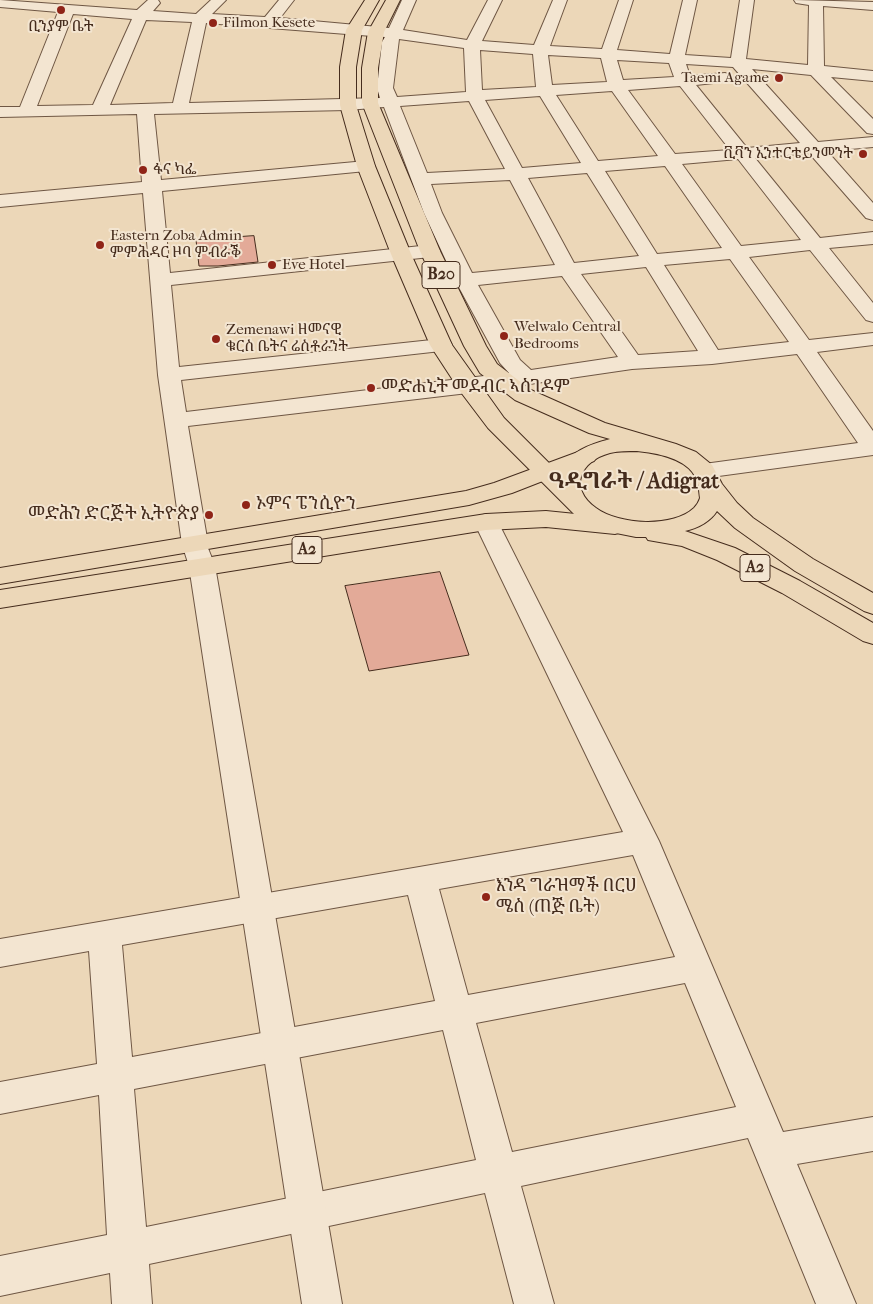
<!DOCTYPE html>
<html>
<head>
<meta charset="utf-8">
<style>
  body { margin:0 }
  canvas { display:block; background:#ecd7b8 }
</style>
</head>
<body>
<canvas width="873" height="1304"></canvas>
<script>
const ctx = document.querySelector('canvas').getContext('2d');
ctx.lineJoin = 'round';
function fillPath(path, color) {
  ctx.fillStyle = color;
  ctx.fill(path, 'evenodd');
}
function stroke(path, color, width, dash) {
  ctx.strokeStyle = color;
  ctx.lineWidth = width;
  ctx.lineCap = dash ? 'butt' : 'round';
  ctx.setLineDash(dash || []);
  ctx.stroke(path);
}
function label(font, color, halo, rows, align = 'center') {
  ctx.font = font + ' "IM FELL French Canon","Noto Serif Ethiopic",serif';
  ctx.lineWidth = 4;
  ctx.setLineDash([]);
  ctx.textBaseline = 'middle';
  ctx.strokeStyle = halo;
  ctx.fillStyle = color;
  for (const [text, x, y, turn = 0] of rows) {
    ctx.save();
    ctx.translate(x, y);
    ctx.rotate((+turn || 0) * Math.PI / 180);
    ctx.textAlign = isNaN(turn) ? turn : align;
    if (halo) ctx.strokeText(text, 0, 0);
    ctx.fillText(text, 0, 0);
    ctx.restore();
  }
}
const building = new Path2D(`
  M254 236 258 262 218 266H199L196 240Z
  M440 572 469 655 369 671 345 586Z`);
fillPath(building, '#e3aa98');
stroke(building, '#452c1d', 1);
const minor = new Path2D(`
  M0 0 137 10 148 0H158L160 3 153 11 196 14 211 0H226L212 14 265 17 279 0H294L280 18 389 28 402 0H416L403 30 467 40 488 0H502L482 41 534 45 553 0H567L550 46 602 49 619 0H633L617 50 670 54 683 0H697L685 55 731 58 740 0H754L746 59 808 65 809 5 796 3 794 0 873 2V10L823 6 824 66 873 71V81L831 77 873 119V134L867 133 811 75 752 69 818 142 873 137V147L827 151 873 203V220L866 218 809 153 755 158 820 238 873 232V244L829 248 873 303V322L866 320 810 250 749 257 809 340 873 333V345L817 352 873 431V455L704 478 696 476 692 471 696 466 704 464 858 443 797 354 712 364 632 369 468 393 188 426 208 544 204 550 195 552 186 550 182 544 158 375 143 193 0 207V195L142 182 137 114 0 117V107H20L58 12 0 7ZM73 14 132 19 93 105 37 106ZM146 20 192 22 173 103 110 105ZM206 23 385 37 382 42 377 88 380 98 189 103ZM399 39 464 48 466 92 397 97 393 88ZM480 50 533 54 536 87 482 90ZM548 55 601 58 607 82 552 85ZM617 60 669 63 674 77 623 80ZM686 64 733 67 800 143 747 148 696 85 731 81 733 78 731 75 725 73 690 76ZM680 86 730 150 675 154 628 90ZM612 91 658 156 598 161 556 95ZM540 96 581 163 522 168 485 100ZM469 101 505 169 427 173 400 106ZM384 107 424 213 455 280 500 363 509 373 186 412 181 380 441 351 449 350 452 345 449 340 441 339 179 367 171 285 430 257 437 255 440 251 437 247 430 245 170 273 162 191 366 171 372 170 375 166 372 162 366 161 161 180 154 114 348 110ZM738 159 801 240 741 246 682 164ZM665 166 722 248 657 254 605 171ZM587 173 639 256 574 263 528 178ZM510 180 555 265 472 273 442 213 431 184ZM730 259 789 342 718 350 664 265ZM646 267 698 351 638 355 581 274ZM562 276 618 357 531 370 520 360 478 285Z
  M486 514 495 517 498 522 659 841 783 1132 873 1117V1151L797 1164 856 1304H816L748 1138 521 1186 554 1304H514L485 1193 149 1264 152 1304H112L110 1273 0 1296V1256L107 1235 99 1095 0 1114V1082L97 1064 89 951 0 967V939L623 832 474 522 477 517ZM633 855 675 957 468 995 439 889ZM408 895 435 1001 132 1057 122 945ZM685 983 736 1107 512 1152 476 1023ZM443 1030 476 1160 146 1227 134 1089Z`);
const tertiary = new Path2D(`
  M195 536 204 538 215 566 342 1304H302L189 566 182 544 186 538Z`);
const primary = new Path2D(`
  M586 449 594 451 598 456 594 461 512 493 469 505 0 584V568L466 491 494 483Z
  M546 511 615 518 624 521 628 526 624 531 615 534 546 527 486 530 0 608V590L486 514Z`);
const trunk = new Path2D(`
  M365 0H379L362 30 356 67V105L375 166 411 254 452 345 504 418 558 472C571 451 588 445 610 439L589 433 515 400 480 373 464 346 420 251 362 103V68L368 32 386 0H400L384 32 378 68V103L440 251 486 346 497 364 531 390 605 423 676 444 696 452 712 465 722 484 737 503 753 518 813 559 873 593V614L864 611 795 571 735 528 717 511C710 522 698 528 685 531L735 548 800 581 873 623V644L863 641 782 593 717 560 682 546 648 540 646 537H636L601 530 579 519 488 428 460 391 430 345 391 254 357 166 340 105V67L346 30ZM637 451C656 453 687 458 696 478 699 484 699 492 700 498 699 501 697 505 694 508 673 528 619 525 596 508 568 488 580 461 610 453 619 451 628 451 637 451Z`);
stroke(minor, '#6f5744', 2);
stroke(tertiary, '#6f5744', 2);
stroke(primary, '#452c1d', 2);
stroke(trunk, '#452c1d', 2);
fillPath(minor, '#f3e5d1');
fillPath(tertiary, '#f3e5d1');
fillPath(primary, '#ecd7b8');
fillPath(trunk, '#ecd7b8');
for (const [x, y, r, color] of [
  [61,10,5,"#8f2418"],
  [213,23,5,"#8f2418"],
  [779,78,5,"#8f2418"],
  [863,154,5,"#8f2418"],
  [143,170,5,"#8f2418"],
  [100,245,5,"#8f2418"],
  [272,265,5,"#8f2418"],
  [504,336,5,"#8f2418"],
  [216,339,5,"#8f2418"],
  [371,388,5,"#8f2418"],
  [246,505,5,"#8f2418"],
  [209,515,5,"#8f2418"],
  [486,897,5,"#8f2418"]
]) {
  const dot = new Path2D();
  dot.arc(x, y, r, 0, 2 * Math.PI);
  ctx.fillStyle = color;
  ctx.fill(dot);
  stroke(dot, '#f3e5d1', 2);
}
label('15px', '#452c1d', '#f3e5d1', [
  ["Filmon Kesete",223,23],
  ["ቢንያም ቤት",61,27,"center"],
  ["Taemi Agame",769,78,"right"],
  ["ቪቫን ኢንተርቴይንመንት",853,154,"right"],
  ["ፋና ካፌ",153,170],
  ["Eastern Zoba Admin",110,236],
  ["ምምሕዳር ዞባ ምብራቕ",110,253],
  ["Eve Hotel",282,265],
  ["Welwalo Central",514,327],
  ["Bedrooms",514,344],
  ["Zemenawi ዘመናዊ",226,330],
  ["ቁርስ ቤትና ሬስቶራንት",226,347]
], 'left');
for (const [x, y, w] of [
  [441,275,38],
  [307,550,30],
  [755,568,30]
]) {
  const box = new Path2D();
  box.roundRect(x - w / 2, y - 13.5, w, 27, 4);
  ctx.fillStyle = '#f3e5d1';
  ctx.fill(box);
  stroke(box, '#452c1d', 1);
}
label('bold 16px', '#452c1d', null, [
  ["B20",441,275],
  ["A2",307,550],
  ["A2",755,568]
]);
label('18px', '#452c1d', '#f3e5d1', [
  ["መድሐኒት መደብር ኣስገዶም",381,388],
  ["ኦምና ፔንሲዮን",256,505],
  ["መድሕን ድርጅት ኢትዮጵያ",199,515,"right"],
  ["እንዳ ግራዝማች በርሀ",496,887],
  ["ሜስ (ጠጅ ቤት)",496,908]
], 'left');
label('bold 22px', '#452c1d', '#f3e5d1', [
  ["ዓዲግራት / Adigrat",634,483]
]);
</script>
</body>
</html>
